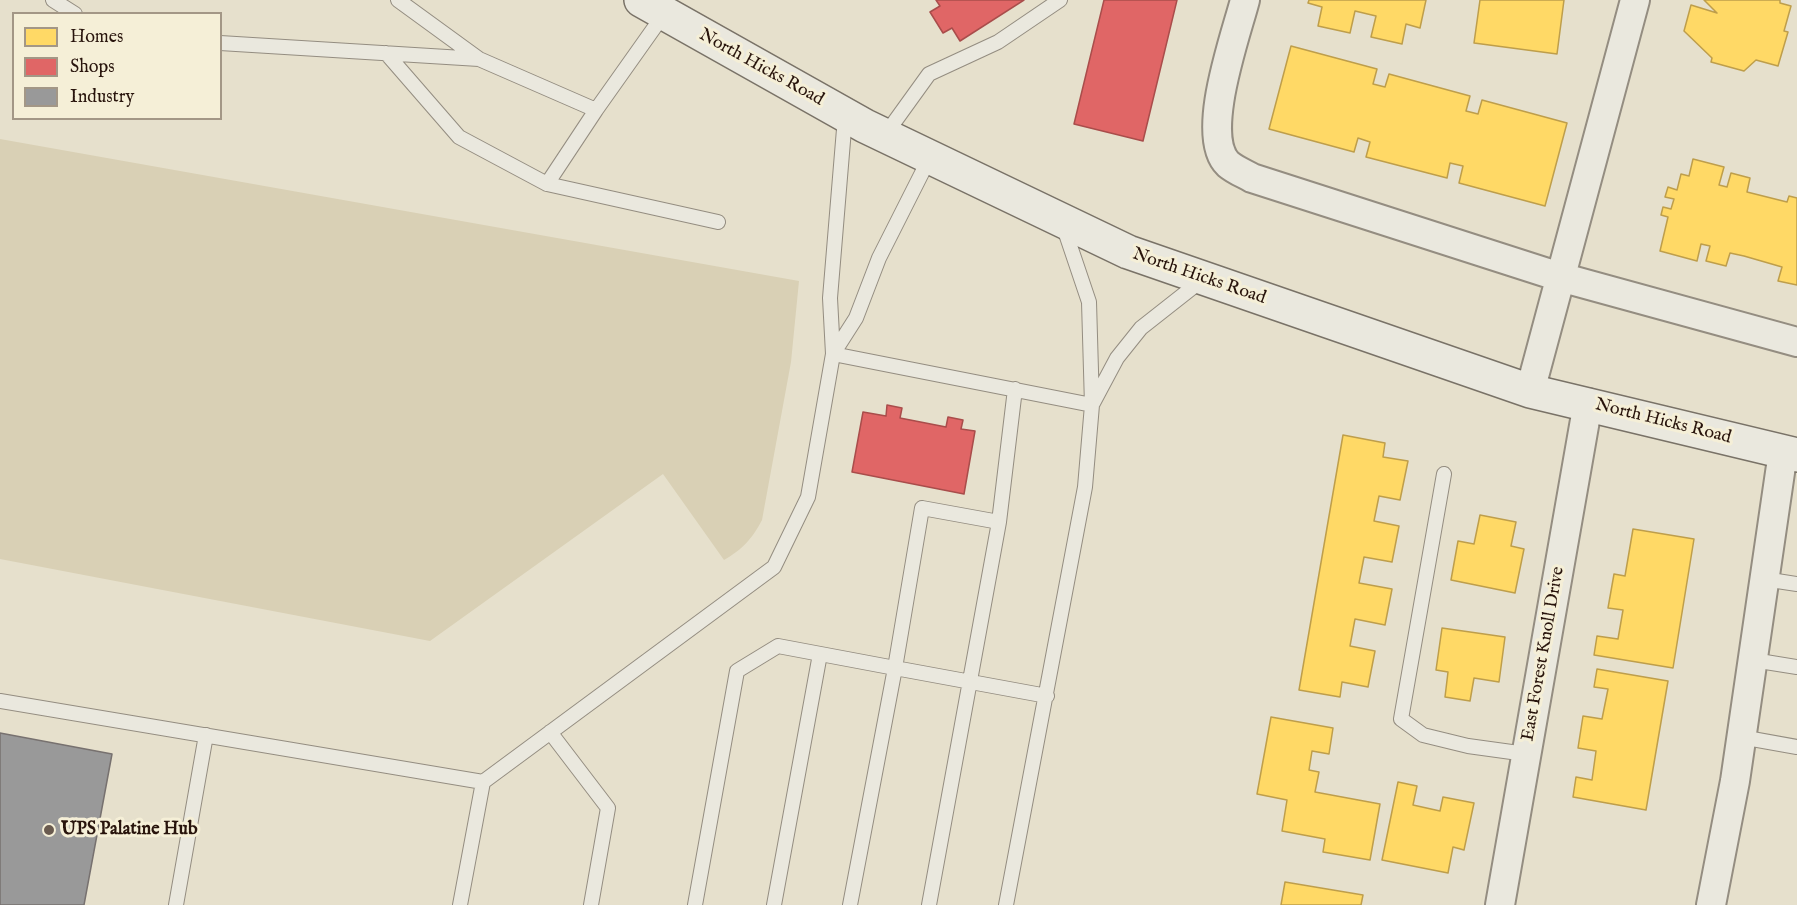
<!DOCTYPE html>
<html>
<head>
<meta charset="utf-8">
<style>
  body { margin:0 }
  #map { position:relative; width:1797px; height:905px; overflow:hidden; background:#e6e0cc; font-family:"IM FELL English",serif }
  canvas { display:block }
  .legend { position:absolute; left:12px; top:12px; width:210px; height:108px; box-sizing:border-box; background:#f5efd7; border:2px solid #a39786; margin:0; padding:8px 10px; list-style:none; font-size:18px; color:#28140c }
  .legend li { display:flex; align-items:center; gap:12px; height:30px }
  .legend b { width:30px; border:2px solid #a39786 }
</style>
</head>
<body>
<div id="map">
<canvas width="1797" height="905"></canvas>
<ul class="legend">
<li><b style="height:16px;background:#ffd966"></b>Homes</li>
<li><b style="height:16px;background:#e06666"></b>Shops</li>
<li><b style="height:16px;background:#999"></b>Industry</li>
</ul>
</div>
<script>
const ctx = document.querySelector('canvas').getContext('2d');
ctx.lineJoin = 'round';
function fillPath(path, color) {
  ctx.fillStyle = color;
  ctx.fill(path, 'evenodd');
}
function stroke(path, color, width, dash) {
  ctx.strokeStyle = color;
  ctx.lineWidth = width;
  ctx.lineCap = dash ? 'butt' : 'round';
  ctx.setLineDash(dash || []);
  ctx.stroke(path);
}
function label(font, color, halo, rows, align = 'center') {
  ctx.font = font + ' "IM FELL English",serif';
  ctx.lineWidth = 6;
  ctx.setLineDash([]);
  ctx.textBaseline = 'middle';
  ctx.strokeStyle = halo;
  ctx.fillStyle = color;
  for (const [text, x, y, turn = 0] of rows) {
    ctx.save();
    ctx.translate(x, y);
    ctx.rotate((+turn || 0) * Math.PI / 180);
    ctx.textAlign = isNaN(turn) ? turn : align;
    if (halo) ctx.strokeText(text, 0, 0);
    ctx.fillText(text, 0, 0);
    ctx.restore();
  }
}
fillPath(new Path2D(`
  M0 139 799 281 791 362 762 520C752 539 743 549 724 560L663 474 430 641 0 559Z`), '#d9d0b5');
const homes = new Path2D(`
  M1309 0H1426L1420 28 1406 24 1402 44 1371 37 1376 16 1355 11 1350 33 1318 26 1322 7 1308 3Z
  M1480 0H1564L1557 54 1474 43Z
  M1704 0H1780V3L1791 6 1784 31 1788 32 1778 66 1756 60 1744 71 1711 62 1712 58 1684 31 1691 5 1717 13Z
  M1291 46 1377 69 1373 84 1385 87 1389 74 1470 96 1466 111 1478 114 1482 100 1567 123 1545 206 1459 183 1463 166 1450 163 1447 178 1366 157 1370 142 1358 138 1354 152 1269 129Z
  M1693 159 1724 167 1719 185 1727 187 1731 173 1750 178 1747 192 1787 202 1789 196 1797 198V285L1778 281 1782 267 1744 256 1730 253 1726 266 1706 261 1710 246 1701 244 1697 261 1660 251 1668 217 1661 215 1663 207 1671 209 1674 199 1665 197 1668 187 1677 190 1681 174 1689 176Z
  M1343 435 1385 443 1383 457 1408 461 1400 500 1379 496 1374 521 1399 526 1392 562 1364 557 1359 583 1392 589 1385 625 1355 619 1350 646 1375 651 1368 687 1342 682 1340 697 1299 690Z
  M1480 515 1516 522 1511 546 1524 549 1515 593 1451 580 1458 541 1474 544Z
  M1633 529 1694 539 1673 668 1594 655 1597 636 1618 639 1623 610 1608 608 1614 574 1625 576Z
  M1442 628 1505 637 1499 682 1474 678 1470 701 1445 697 1448 672 1436 670Z
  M1597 669 1668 681 1646 810 1573 797 1576 777 1592 780 1596 751 1578 748 1583 716 1602 719 1608 689 1594 687Z
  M1271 717 1333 728 1329 754 1312 751 1309 770 1319 772 1315 792 1380 804 1370 860 1323 852 1325 839 1282 831 1287 800 1257 794Z
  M1398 782 1417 786 1413 805 1440 811 1443 797 1474 803 1464 850 1453 847 1448 873 1382 860Z
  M1285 882 1363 895 1361 905H1281Z`);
fillPath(homes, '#ffd966');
stroke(homes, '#be9e4b', 1.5);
const shops = new Path2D(`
  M936 0H1024L960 41 952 28 943 33 930 12 940 6Z
  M1104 0H1177L1143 141 1074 124Z
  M887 405 902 408 900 418 946 427 948 417 963 420 961 429 975 431 964 494 852 472 863 412 886 416Z`);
fillPath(shops, '#e06666');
stroke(shops, '#a94d4b', 1.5);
const industry = new Path2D(`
  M0 733 112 754 84 905H0Z`);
fillPath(industry, '#999');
stroke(industry, '#77716f', 1.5);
const service = new Path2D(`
  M53 0 75 14
  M398 0 479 59
  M220 43 479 59 596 110 664 14
  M386 53 459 137 547 184 596 110
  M885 135 929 74 998 42 1060 0
  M547 184 718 222
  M833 354 1092 405
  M833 354 856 318 879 258 930 157
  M1093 403 1117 358 1141 328 1202 280
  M1444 474 1401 719 1423 735 1468 746 1526 754
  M1764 579 1797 584
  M1753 660 1797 667
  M0 701 483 782
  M550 732 608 808 591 905
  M1741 737 1797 747
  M176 905 206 735
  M460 905 483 782 774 567 808 497 833 354 830 298 845 117
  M695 905 737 671 778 646 895 668 922 508 999 522 1015 389
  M774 905 820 654
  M850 905 895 668 1047 696
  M929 905 999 522
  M1006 905 1085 487 1092 405 1089 302 1063 225`);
const minor = new Path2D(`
  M1245 0C1236 35 1199 136 1228 164 1235 170 1245 174 1252 178L1560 277 1797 342
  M1530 391 1635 0
  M1500 905 1588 403
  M1711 905 1735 781 1783 452`);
const secondary = new Path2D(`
  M641 0 865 126 1128 252 1530 391 1797 455`);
stroke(service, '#948d81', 16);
stroke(minor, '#948d81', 32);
stroke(secondary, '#797267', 36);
stroke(service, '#eae8de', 14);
stroke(minor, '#eae8de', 28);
stroke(secondary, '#eae8de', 33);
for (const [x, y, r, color] of [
  [49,830,6,"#6a5b4f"]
]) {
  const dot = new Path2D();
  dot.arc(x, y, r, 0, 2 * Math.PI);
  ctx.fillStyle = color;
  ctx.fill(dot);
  stroke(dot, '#f5efd7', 2);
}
label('18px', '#28140c', '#f5efd7', [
  ["North Hicks Road",761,68,29],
  ["North Hicks Road",1199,277,19],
  ["North Hicks Road",1663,422,14],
  ["East Forest Knoll Drive",1544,654,-80]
]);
label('bold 18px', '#28140c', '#f5efd7', [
  ["UPS Palatine Hub",61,830]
], 'left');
</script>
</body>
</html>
